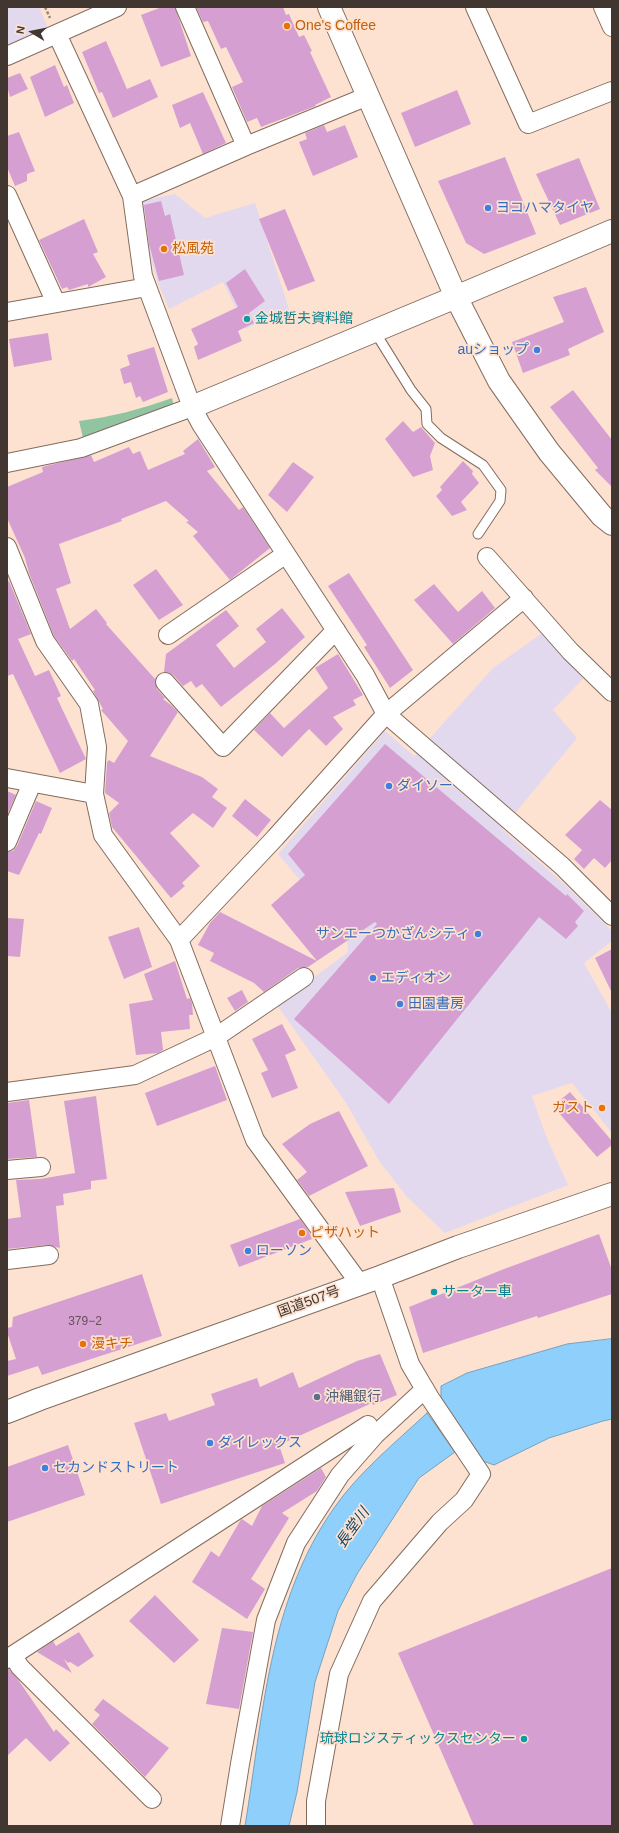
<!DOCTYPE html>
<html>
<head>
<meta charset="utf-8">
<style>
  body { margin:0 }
  #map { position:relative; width:619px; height:1833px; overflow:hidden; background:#fde2d1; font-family:Helvetica,sans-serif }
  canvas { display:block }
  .frame { position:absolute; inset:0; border:8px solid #413730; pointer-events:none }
  .north { position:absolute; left:12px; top:12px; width:40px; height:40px; -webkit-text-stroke:3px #fde2d1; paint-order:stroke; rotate:280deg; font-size:11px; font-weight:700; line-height:16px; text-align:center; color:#413730 }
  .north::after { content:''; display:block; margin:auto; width:14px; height:18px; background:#413730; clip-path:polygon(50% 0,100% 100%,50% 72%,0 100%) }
</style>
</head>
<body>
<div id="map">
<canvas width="619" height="1833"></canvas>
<div class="frame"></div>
<div class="north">N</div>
</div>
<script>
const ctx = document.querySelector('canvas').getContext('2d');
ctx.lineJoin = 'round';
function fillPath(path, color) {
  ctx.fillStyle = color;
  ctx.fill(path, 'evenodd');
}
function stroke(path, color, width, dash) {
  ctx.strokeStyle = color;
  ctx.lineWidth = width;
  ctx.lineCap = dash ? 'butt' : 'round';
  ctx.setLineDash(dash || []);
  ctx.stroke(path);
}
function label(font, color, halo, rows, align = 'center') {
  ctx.font = font + ' Helvetica,"Noto Sans JP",sans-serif';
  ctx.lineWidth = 3.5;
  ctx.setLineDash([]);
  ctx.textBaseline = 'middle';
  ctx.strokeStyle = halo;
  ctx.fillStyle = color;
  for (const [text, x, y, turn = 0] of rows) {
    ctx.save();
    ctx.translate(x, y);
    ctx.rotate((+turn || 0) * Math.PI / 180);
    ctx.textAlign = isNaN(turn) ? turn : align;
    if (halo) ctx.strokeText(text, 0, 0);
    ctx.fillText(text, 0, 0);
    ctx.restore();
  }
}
fillPath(new Path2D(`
  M7 7H39L48 28 7 46Z
  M175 194 205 218 255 203 290 312 264 320 246 329 223 282 169 309 158 283 141 226 142 201Z
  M545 631 583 679 553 710 577 738 502 829 563 883 612 931V941L584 963 612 1013V1133L572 1083 532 1096 546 1136 568 1185 445 1233 407 1197 379 1161 346 1103 277 1005 348 952 347 936 278 854 385 731 414 756 493 668Z`), '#e3d9ee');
fillPath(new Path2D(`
  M172 398 174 407 84 442 79 421C112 417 141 409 172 398Z`), '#91c4a1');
const water = new Path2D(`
  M612 1339V1419L603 1421 549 1438 494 1465 483 1461 441 1398V1386L467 1373 567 1344Z
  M427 1413 455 1452 419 1478 357 1574 338 1611 315 1682 297 1792 289 1826H245C263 1717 268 1602 334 1508 359 1472 395 1443 427 1413Z`);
fillPath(water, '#8ecffb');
stroke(water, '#77a1be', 1);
fillPath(new Path2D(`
  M162 7H175L191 56 161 67 141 15Z
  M196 7H283L286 15 289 14 299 37 304 35 312 51 310 52 331 97 315 105 316 106 261 127 257 118 247 122 232 87 243 82 226 47 221 49 208 21 203 22Z
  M106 41 127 89 150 79 158 97 113 118 102 92 99 93 82 52Z
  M55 65 64 87 67 85 74 103 45 117 30 77Z
  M20 73 28 89 10 97 7 86V78Z
  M457 90 471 124 415 147 401 113Z
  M203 92 226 143 203 154 190 123 180 128 172 105Z
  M324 125 327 132 345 125 358 157 313 176 299 142 307 139 305 133Z
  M19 132 35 171 27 174V181L15 186 7 167V136Z
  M505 157 536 234 484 254 466 243 438 181Z
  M579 158 600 209 560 225 536 174Z
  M161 201 165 216 170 214 184 275 159 281 149 244 144 205Z
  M285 209 315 281 288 291 259 219Z
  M84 219 98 252 93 254 106 277 88 287V284L69 290 67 287 62 289 39 240Z
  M245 269 265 301 249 313 254 323 238 331 242 341 198 360 194 347 198 344 191 329 238 307 226 283Z
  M586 287 604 332 568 349 570 355 523 373 512 342 564 322 553 297Z
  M48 333 52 360 14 367 9 339Z
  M154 347 168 392 143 402 140 396 136 398 131 382 124 384 120 369 130 365 127 355Z
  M573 390 612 440V487L595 470 598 468 550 407Z
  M403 421 413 432 421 427 435 443 430 456 433 470 413 477 385 439Z
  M198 439 215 467 207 471 239 510 243 507 270 548 230 580 193 536 198 532 186 522 189 521 166 501 121 519 122 521 59 544 71 583 56 589 70 629 96 609 107 623 106 624 155 679 157 689 165 698 163 699 171 705 178 712 150 756 202 777 218 789 212 797 227 808 213 828 193 813 170 833 200 866 182 883 185 886 171 898 112 827 109 813 119 803 105 793 107 762 109 760 114 763 128 741 101 710 103 709 93 691 95 690 74 659 72 661 54 636 29 573 25 558 7 518V487L43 472 42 467 91 455 94 462 129 447 133 454 140 451 148 470 185 454 183 451Z
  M463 461 473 471 472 474 479 483 461 502 467 510 452 516 436 496 442 490 440 487Z
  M293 462 314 477 287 512 268 495Z
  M156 569 183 605 159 620 133 585Z
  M349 573 413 670 390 688 364 647 367 645 328 586Z
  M9 581 31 634 18 639 35 676 49 670 61 696 57 698 86 759 60 773 13 674 7 676V582Z
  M434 584 458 612 482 591 495 608 453 644 414 600Z
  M282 608 305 637 275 664 221 707 202 684 196 688 191 681 183 686 173 675 164 672 166 654 226 610 239 626 216 645 234 668 266 642 256 629Z
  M338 654 363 695 353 700 356 705 333 717 343 729 326 746 309 729 282 757 254 730 270 713 284 728 328 688 315 668Z
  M385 744 566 896 567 894 584 911 575 922 578 926 566 939 539 917 389 1104 294 1019 377 924 375 922 317 961 271 905 305 875 288 854Z
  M7 791 16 795 7 815Z
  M245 799 271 820 257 837 232 816Z
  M600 800 612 810V860L605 868 594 858 584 869 574 859 582 850 565 835Z
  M36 801 52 808 41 834 39 833 19 875 7 871V852L13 851 17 846Z
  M220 912 317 961 308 967 298 968 264 992 254 983 210 961 214 953 198 945 210 923Z
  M7 918 24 919 20 957 7 956Z
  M139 927 152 967 124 979 108 937Z
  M612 949V993L595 958Z
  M175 961 187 999 190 998 192 1003 193 1015H189L190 1029 161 1032 163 1050 158 1053 136 1055 129 1004 153 1000 144 974Z
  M242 990 248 1002 235 1011 227 998Z
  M282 1024 296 1050 285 1055 298 1088 272 1098 261 1073 268 1070 252 1039Z
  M215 1066 227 1100 157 1126 145 1093Z
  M570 1092 612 1141V1145L597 1157 553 1106Z
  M96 1096 107 1179 91 1181V1189L63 1194 64 1205 56 1206 60 1248 48 1245 7 1249V1219L21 1217 16 1180 40 1179 75 1173 64 1101Z
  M29 1100 37 1157 7 1159V1103Z
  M339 1111 368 1166 309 1196 297 1180 307 1172 282 1144 310 1124Z
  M394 1188 401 1212 360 1226 345 1192Z
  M300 1219 309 1232 312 1239 239 1267 230 1245Z
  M599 1234 612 1270V1294L538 1318 537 1316 423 1353 409 1307 504 1269Z
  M142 1274 162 1336 42 1375 38 1366 7 1376V1361L16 1359 7 1332V1328L12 1327 13 1317Z
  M380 1354 397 1395 373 1405 372 1403 279 1445 285 1463 161 1504 134 1423 166 1413 169 1421 215 1405 211 1394 257 1378 260 1387 293 1372 299 1388 357 1361Z
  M68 1445 85 1495 7 1522V1467Z
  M321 1468 326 1477 317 1491 282 1513 289 1518 251 1579 265 1589 247 1619 192 1582 211 1551 219 1557 240 1521 242 1519 252 1526 262 1506Z
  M612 1568V1826H474L398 1653Z
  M155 1595 199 1640 174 1663 129 1621Z
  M222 1628 253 1632 239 1709 206 1704Z
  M79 1632 94 1656 78 1667 70 1662 68 1663 64 1659 72 1673 37 1652 53 1641 56 1646Z
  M7 1669H9L17 1678 54 1732 56 1729 70 1743 50 1762 26 1738 7 1756Z
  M103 1699 169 1748 145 1777 92 1724 100 1715 94 1710Z`), '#d5a0d1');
const lane = new Path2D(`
  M375 332 411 390 426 409 427 424 441 438 483 465 501 490 500 501 478 534`);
const street = new Path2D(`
  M185 7 246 146
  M475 7 528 124 612 91
  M603 7 612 27
  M57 34 132 196 143 276 192 407 201 424 365 675 386 714 562 866 612 916
  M7 56 117 7
  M7 195 56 303
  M132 196 246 146 368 96
  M7 312 147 287
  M7 463 81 448 192 407
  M7 547 45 641 89 704 97 747 94 794 103 835 179 940 255 1140 360 1284
  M487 557 570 651 612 692
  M168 635 286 554
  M165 682 223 747 336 630
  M7 778 94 794
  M7 842 32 783
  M179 940 275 838 386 714 524 598
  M7 1092 135 1075 216 1037 304 977
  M7 1170 41 1167
  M7 1260 49 1255
  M13 1656 20 1667 152 1799
  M7 1659 368 1425
  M230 1826 240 1764 266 1620 296 1543 340 1475 375 1435 425 1389
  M316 1826V1801L339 1674 372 1601 440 1522 464 1500 481 1474 430 1398 410 1364 380 1277`);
const secondary = new Path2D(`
  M612 231 456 297 499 381 549 452 602 516 612 524
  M192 407 456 297 329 7`);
const highway = new Path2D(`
  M7 1412 40 1399 380 1277 458 1247 612 1194`);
stroke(lane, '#846c5d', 11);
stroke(street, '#846c5d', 20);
stroke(secondary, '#846c5d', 24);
stroke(highway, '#846c5d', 24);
stroke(new Path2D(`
  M45 7 50 18`), '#98867a', 2.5, [3, 2]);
stroke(lane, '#fff', 9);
stroke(street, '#fff', 18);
stroke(secondary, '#fff', 22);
stroke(highway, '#fff', 22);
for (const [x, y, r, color] of [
  [287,26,4,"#e8710a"],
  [488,208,4,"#3f7fe0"],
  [164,249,4,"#e8710a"],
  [247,319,4,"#0f9aa8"],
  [537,350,4,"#3f7fe0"],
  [389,786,4,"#3f7fe0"],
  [478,934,4,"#3f7fe0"],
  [373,978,4,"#3f7fe0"],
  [400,1004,4,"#3f7fe0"],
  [602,1108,4,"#e8710a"],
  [302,1233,4,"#e8710a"],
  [248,1251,4,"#3f7fe0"],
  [434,1292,4,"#0f9aa8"],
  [83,1344,4,"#e8710a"],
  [317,1397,4,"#5c6f8a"],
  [210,1443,4,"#3f7fe0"],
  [45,1468,4,"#3f7fe0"],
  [524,1739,4,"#0f9aa8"]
]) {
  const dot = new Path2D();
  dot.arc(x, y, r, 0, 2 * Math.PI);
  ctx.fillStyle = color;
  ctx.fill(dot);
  stroke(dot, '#fde2d1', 1.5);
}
label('12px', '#665158', null, [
  ["379−2",85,1322]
]);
label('14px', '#c56008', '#fde2d1', [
  ["One's Coffee",295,26],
  ["松風苑",172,249],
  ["ガスト",594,1108,"right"],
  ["ピザハット",310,1233],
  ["漫キチ",91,1344]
], 'left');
label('14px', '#366cbe', '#fde2d1', [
  ["ヨコハマタイヤ",496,208],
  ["auショップ",529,350,"right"],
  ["ダイソー",397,786],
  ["サンエーつかざんシティ",470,934,"right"],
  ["エディオン",381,978],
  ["田園書房",408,1004],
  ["ローソン",256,1251],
  ["ダイレックス",218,1443],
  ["セカンドストリート",53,1468]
], 'left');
label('14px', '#0d838f', '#fde2d1', [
  ["金城哲夫資料館",255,319],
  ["サーター車",442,1292],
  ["琉球ロジスティックスセンター",516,1739,"right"]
], 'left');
label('14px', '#413730', '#fde2d1', [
  ["国道507号",309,1302,-20]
]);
label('14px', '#4e5e75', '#fde2d1', [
  ["沖縄銀行",325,1397]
], 'left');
label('italic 15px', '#184966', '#fde2d1', [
  ["長堂川",353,1528,-54]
]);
</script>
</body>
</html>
